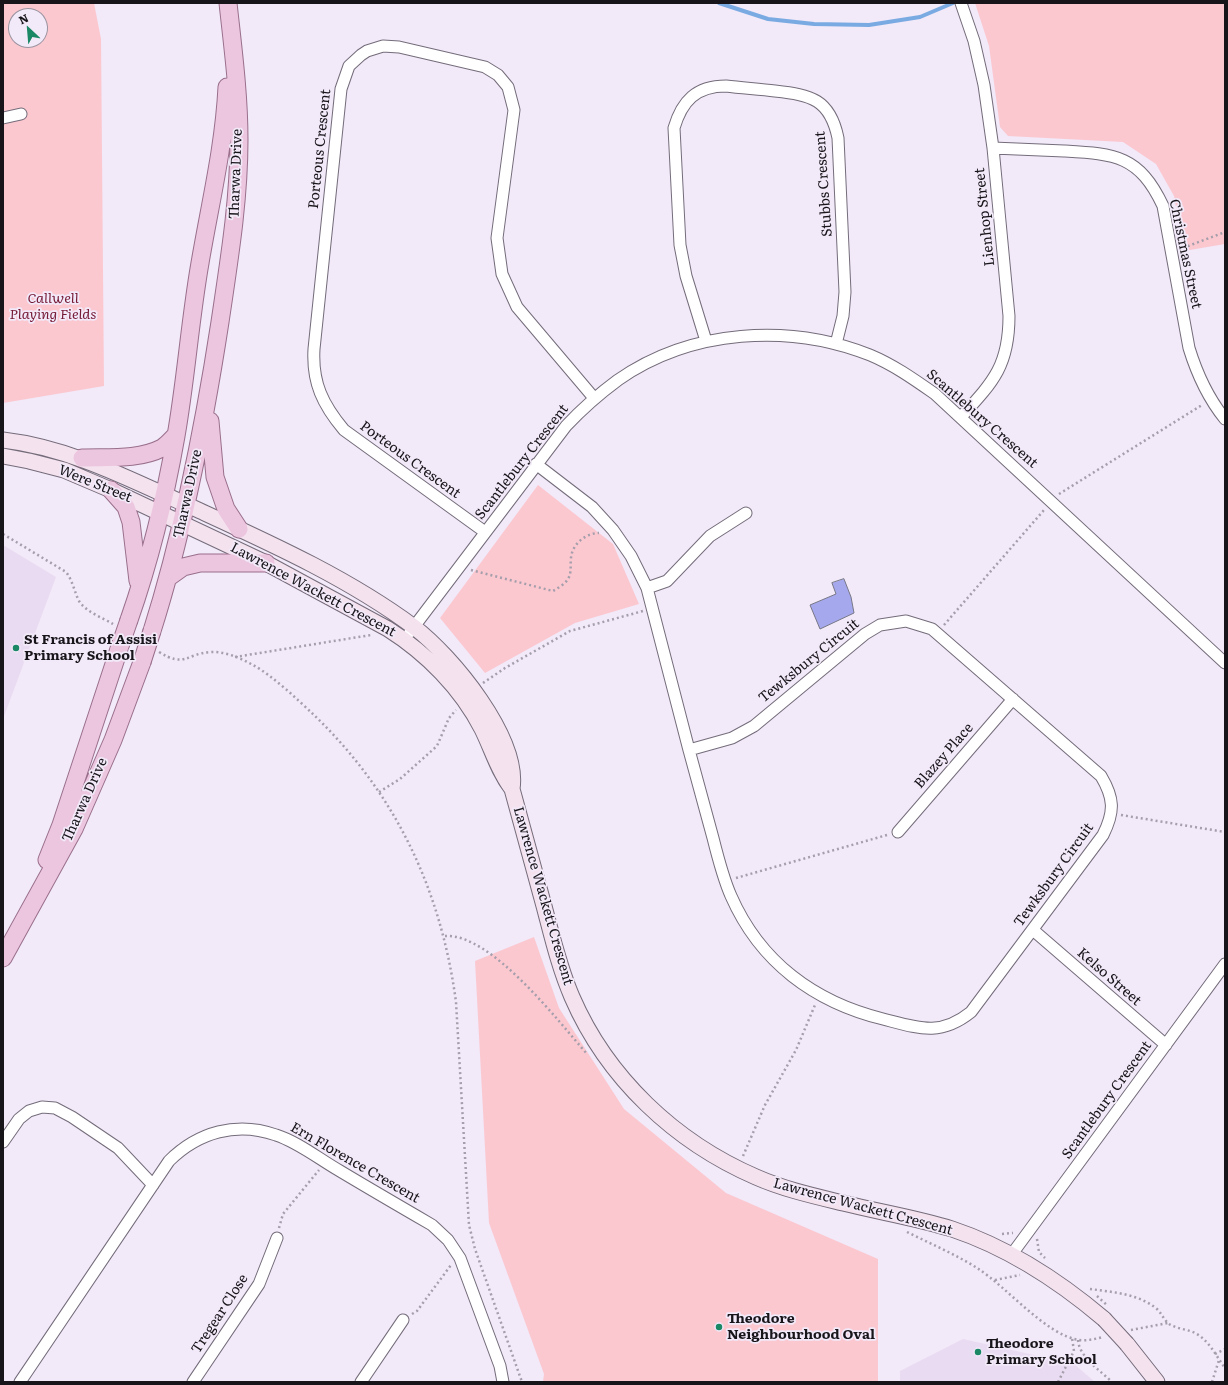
<!DOCTYPE html>
<html>
<head>
<meta charset="utf-8">
<style>
  body { margin:0 }
  #map { position:relative; width:1228px; height:1385px; overflow:hidden; background:#f2e9f9; font-family:Literata,serif }
  canvas { display:block }
  .frame { position:absolute; inset:0; border:4px solid #18151a; pointer-events:none }
  .north { position:absolute; left:8px; top:8px; width:40px; height:40px; box-sizing:border-box; background:#f2e9f9; border:1px solid #9b94a0; border-radius:50%; rotate:334deg; font-size:11px; font-weight:700; line-height:16px; text-align:center; color:#18151a }
  .north::after { content:''; display:block; margin:auto; width:14px; height:18px; background:#1a8765; clip-path:polygon(50% 0,100% 100%,50% 72%,0 100%) }
</style>
</head>
<body>
<div id="map">
<canvas width="1228" height="1385"></canvas>
<div class="frame"></div>
<div class="north">N</div>
</div>
<script>
const ctx = document.querySelector('canvas').getContext('2d');
ctx.lineJoin = 'round';
function fillPath(path, color) {
  ctx.fillStyle = color;
  ctx.fill(path, 'evenodd');
}
function stroke(path, color, width, dash) {
  ctx.strokeStyle = color;
  ctx.lineWidth = width;
  ctx.lineCap = dash ? 'butt' : 'round';
  ctx.setLineDash(dash || []);
  ctx.stroke(path);
}
function label(font, color, halo, rows, align = 'center') {
  ctx.font = font + ' Literata,serif';
  ctx.lineWidth = 3.5;
  ctx.setLineDash([]);
  ctx.textBaseline = 'middle';
  ctx.strokeStyle = halo;
  ctx.fillStyle = color;
  for (const [text, x, y, turn = 0] of rows) {
    ctx.save();
    ctx.translate(x, y);
    ctx.rotate((+turn || 0) * Math.PI / 180);
    ctx.textAlign = isNaN(turn) ? turn : align;
    if (halo) ctx.strokeText(text, 0, 0);
    ctx.fillText(text, 0, 0);
    ctx.restore();
  }
}
fillPath(new Path2D(`
  M3 545 56 577 3 719Z
  M963 1339 1074 1364 1095 1382H900V1371Z`), '#e9dcf2');
fillPath(new Path2D(`
  M3 3H94L101 39 104 386 3 403ZM16 16H40V40H16Z
  M975 3H1225V244L1184 251 1174 196 1156 164 1123 142 1008 136 1000 127 989 46Z
  M538 485 613 544 639 604 575 623 485 673 440 618Z
  M534 937 559 1008 624 1109 726 1193 878 1259V1382H543L544 1374 489 1223 475 961Z`), '#fbc8d0');
stroke(new Path2D(`
  M719 3 768 19 814 24 869 25 920 17 953 3`), '#7aaae2', 4);
const building = new Path2D(`
  M844 579 851 597 854 613 820 629 810 605 836 594 832 583Z`);
fillPath(building, '#a5a8ec');
stroke(building, '#767786', 1);
const street = new Path2D(`
  M3 118 21 114
  M993 148C1016 149 1040 150 1064 151 1115 154 1139 155 1163 206L1189 348C1197 374 1208 398 1225 419
  M706 341 686 276 680 245 674 128C682 101 696 86 726 86 742 88 759 89 775 91 811 95 830 99 838 138L845 292 843 316 836 344
  M961 417C993 382 1009 366 1009 316L993 148 984 85 974 41 961 3
  M536 464 592 507 613 530 631 556 647 588 689 750 732 738 754 726 865 634 880 625 906 621 932 629 1101 776C1114 798 1115 811 1103 835L971 1012C940 1037 918 1028 883 1019 814 1002 760 962 731 896 723 878 718 858 713 838 705 809 697 780 689 750
  M485 532 344 430C323 405 312 383 314 349L341 89 349 66 361 55 367 51 383 46 399 47 485 67 498 75 508 87 514 110 497 238 502 274 517 307 594 398
  M647 588 667 581 710 536 746 513
  M410 632 566 426C582 409 599 394 618 380 691 329 789 323 870 355 894 365 915 380 935 394L1225 663
  M898 832 1013 699
  M1033 930 1166 1045
  M3 1142 19 1119 29 1111 42 1107 55 1108 72 1117 118 1148 153 1185
  M1012 1254 1225 964
  M20 1382 169 1161C198 1132 237 1121 276 1135 298 1142 319 1159 340 1171 370 1189 401 1207 432 1225L448 1240 460 1258 500 1366 503 1382
  M193 1382 259 1284 277 1238
  M361 1382 403 1320`);
const secondary = new Path2D(`
  M3 440C72 448 133 481 196 509 270 543 348 578 414 627 452 656 520 738 512 789
  M3 456 29 461 64 470 111 490 266 563 388 629C426 653 461 688 482 729 492 749 498 771 512 789 523 828 533 867 544 906 552 936 559 967 572 997 607 1078 675 1142 756 1177 783 1189 814 1196 843 1203 879 1212 917 1218 952 1229 1009 1248 1058 1280 1104 1319
  M1127 1344 1157 1382`);
const primary = new Path2D(`
  M210 421 215 477 226 509 239 529
  M82 458C108 457 139 460 162 448 167 445 172 439 176 435
  M111 490 126 507 131 522 138 581
  M169 577 183 567 200 563H266
  M129 620C150 560 165 499 176 436 186 379 190 320 200 263 210 204 224 147 227 87
  M152 631C184 530 204 426 220 322 229 261 239 201 239 140 239 94 233 49 228 3
  M47 860 61 825 119 649
  M3 958 74 829 113 740 142 662`);
stroke(street, '#746c7a', 13);
stroke(secondary, '#746c7a', 17);
stroke(primary, '#996f8c', 19);
stroke(new Path2D(`
  M1183 248 1225 232
  M954 395 964 396
  M1059 494 1202 405
  M3 534 66 572C73 581 74 591 79 601 86 612 103 618 113 624
  M471 570 553 591C558 588 565 584 568 579 572 572 570 565 571 558 572 544 586 533 599 533
  M944 625 1044 510
  M159 652C185 668 186 654 210 652 225 651 240 658 253 665 273 676 297 699 314 715 396 794 441 890 456 1002L469 1225 475 1249 522 1382
  M235 657 371 635
  M483 683 505 668 570 631 643 611
  M379 792 400 779 437 746 449 718 456 710
  M1121 815 1225 832
  M736 878 887 835
  M445 936C491 933 559 1022 587 1054
  M743 1156 765 1105 796 1050 815 1005
  M279 1228 283 1214 319 1170
  M907 1232C931 1244 955 1254 977 1268 1007 1287 1046 1335 1079 1340 1087 1341 1095 1339 1103 1337
  M1002 1234 1013 1233
  M1037 1239 1039 1252 1045 1258
  M995 1280 1020 1275
  M1090 1289C1113 1292 1139 1294 1157 1309 1162 1314 1164 1320 1169 1324 1177 1329 1187 1329 1195 1333 1209 1340 1216 1356 1225 1368
  M412 1314 417 1311 451 1265
  M1131 1330 1168 1323
  M1078 1340C1079 1357 1101 1371 1112 1382
  M1215 1354 1225 1349
  M1058 1382 1074 1351 1072 1338
  M1212 1382 1219 1360`), '#a59eab', 2.5, [2, 3]);
stroke(street, '#fff', 11);
stroke(secondary, '#f5e2ef', 15);
stroke(primary, '#ecc6df', 17);
const secondaryBridge = new Path2D(`
  M1104 1319 1127 1344`);
const primaryBridge = new Path2D(`
  M119 649 129 620
  M142 662 152 631`);
stroke(secondaryBridge, '#746c7a', 17, []);
stroke(primaryBridge, '#996f8c', 19, []);
stroke(new Path2D(`
  M1097 1296 1108 1306`), '#a59eab', 2.5, [2, 3]);
stroke(secondaryBridge, '#f5e2ef', 15);
stroke(primaryBridge, '#ecc6df', 17);
for (const [x, y, r, color] of [
  [16,648,4,"#1a8765"],
  [719,1327,4,"#1a8765"],
  [978,1352,4,"#1a8765"]
]) {
  const dot = new Path2D();
  dot.arc(x, y, r, 0, 2 * Math.PI);
  ctx.fillStyle = color;
  ctx.fill(dot);
  stroke(dot, '#f2e9f9', 1.5);
}
label('14px', '#18151a', '#f2e9f9', [
  ["Porteous Crescent",320,149,-84],
  ["Tharwa Drive",236,174,-88],
  ["Stubbs Crescent",824,184,-94],
  ["Lienhop Street",985,217,-96],
  ["Christmas Street",1185,254,78],
  ["Scantlebury Crescent",982,419,41],
  ["Porteous Crescent",410,460,36],
  ["Scantlebury Crescent",522,462,-52],
  ["Were Street",95,484,22],
  ["Tharwa Drive",188,494,-78],
  ["Lawrence Wackett Crescent",313,590,28],
  ["Tewksbury Circuit",809,661,-39],
  ["Blazey Place",944,756,-49],
  ["Tharwa Drive",85,800,-66],
  ["Tewksbury Circuit",1054,875,-54],
  ["Lawrence Wackett Crescent",543,896,74],
  ["Kelso Street",1109,977,41],
  ["Scantlebury Crescent",1107,1100,-54],
  ["Ern Florence Crescent",355,1163,30],
  ["Lawrence Wackett Crescent",863,1207,15],
  ["Tregear Close",220,1314,-57]
]);
label('italic 14px', '#751934', '#f2e9f9', [
  ["Callwell",53,299],
  ["Playing Fields",53,315]
]);
label('bold 14px', '#18151a', '#f2e9f9', [
  ["St Francis of Assisi",24,640],
  ["Primary School",24,656],
  ["Theodore",727,1319],
  ["Neighbourhood Oval",727,1335],
  ["Theodore",986,1344],
  ["Primary School",986,1360]
], 'left');
</script>
</body>
</html>
